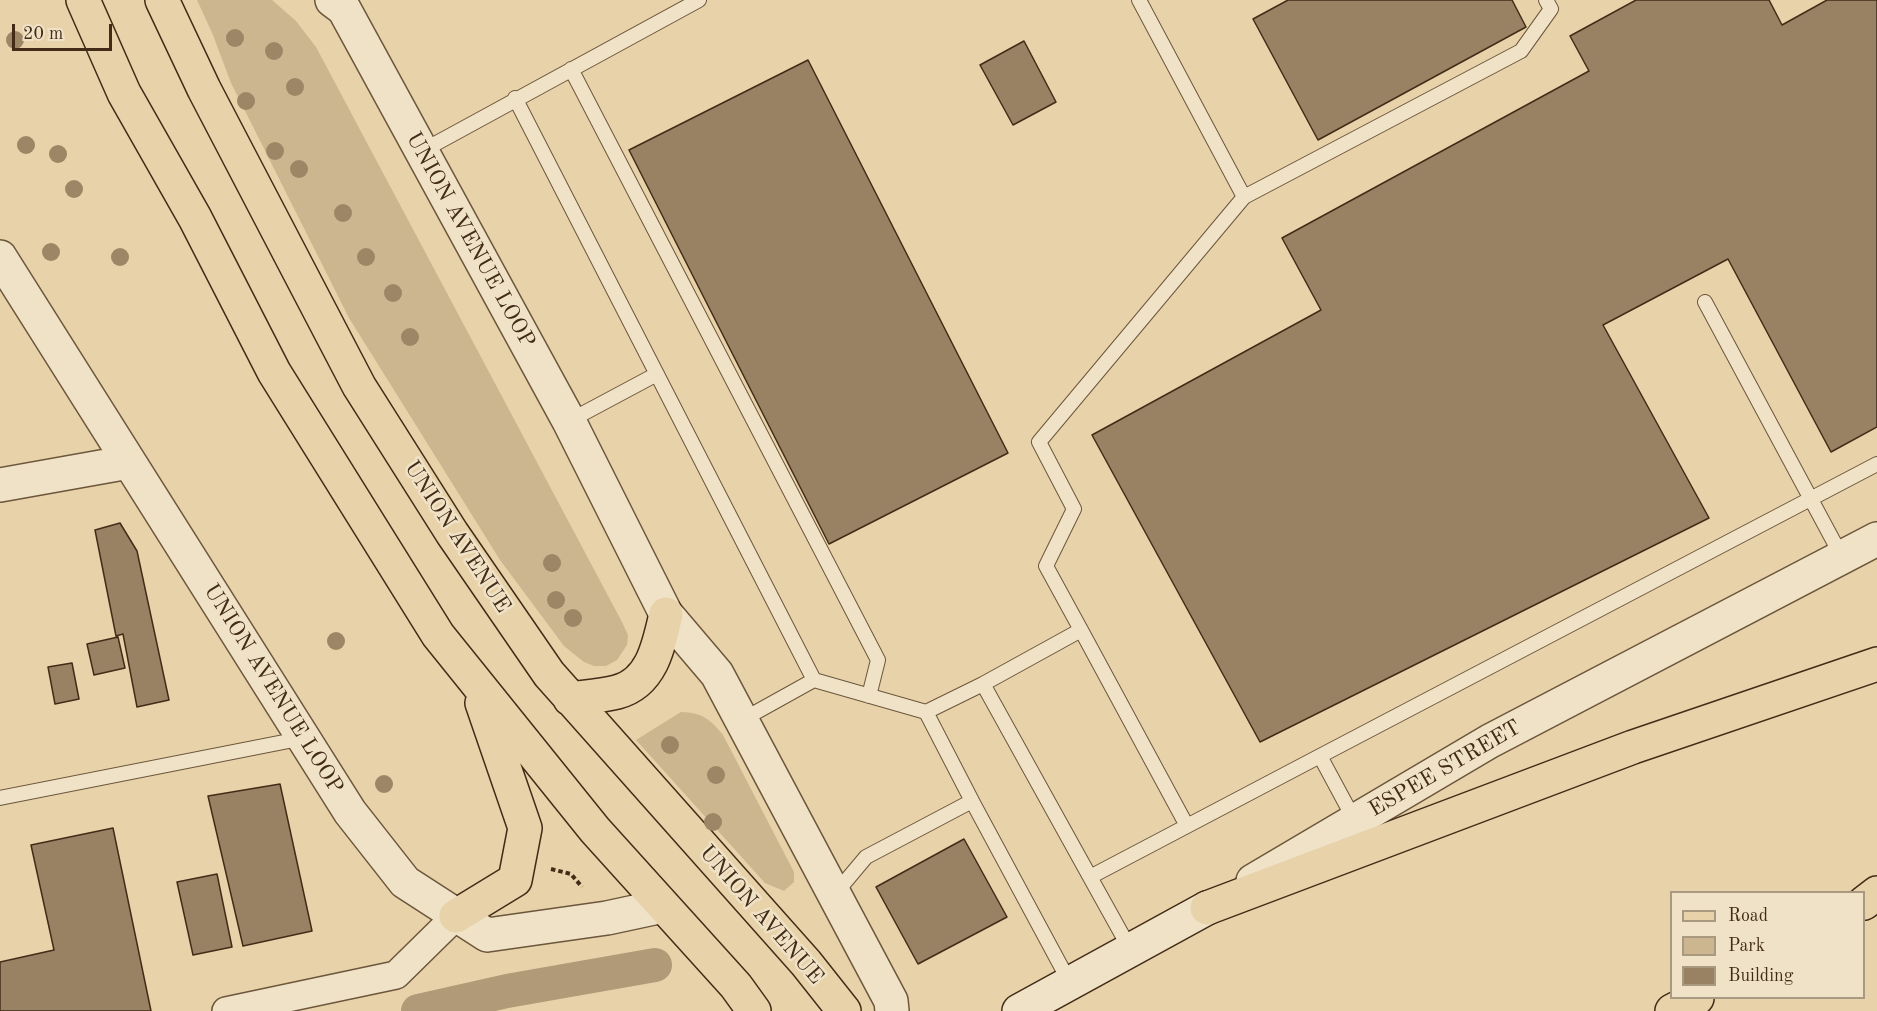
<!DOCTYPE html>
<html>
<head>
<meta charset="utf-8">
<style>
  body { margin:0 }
  #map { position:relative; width:1877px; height:1011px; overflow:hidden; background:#e8d2a9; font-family:"Old Standard TT",serif }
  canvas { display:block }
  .legend { position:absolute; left:1670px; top:891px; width:195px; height:108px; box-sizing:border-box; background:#f0e2c7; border:2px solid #aa9981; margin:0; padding:8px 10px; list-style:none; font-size:18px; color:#422c18 }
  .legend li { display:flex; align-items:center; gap:12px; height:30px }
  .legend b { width:30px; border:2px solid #aa9981 }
  .scale { position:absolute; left:12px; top:24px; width:100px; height:27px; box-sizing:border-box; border:3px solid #422c18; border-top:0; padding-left:8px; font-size:18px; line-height:21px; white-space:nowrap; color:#422c18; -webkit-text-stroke:4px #f0e2c7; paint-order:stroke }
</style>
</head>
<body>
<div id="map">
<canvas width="1877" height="1011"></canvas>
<ul class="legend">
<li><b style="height:8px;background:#e8d2a9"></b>Road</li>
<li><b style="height:16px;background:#ccb690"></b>Park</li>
<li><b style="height:16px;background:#988263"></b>Building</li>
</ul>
<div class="scale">20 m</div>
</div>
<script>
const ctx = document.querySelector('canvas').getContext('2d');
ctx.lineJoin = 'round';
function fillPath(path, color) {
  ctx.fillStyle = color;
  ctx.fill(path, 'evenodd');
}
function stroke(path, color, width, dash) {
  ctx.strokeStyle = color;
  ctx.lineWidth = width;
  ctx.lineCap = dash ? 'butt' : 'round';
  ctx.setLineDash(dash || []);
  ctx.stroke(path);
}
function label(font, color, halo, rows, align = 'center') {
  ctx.font = font + ' "Old Standard TT",serif';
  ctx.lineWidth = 5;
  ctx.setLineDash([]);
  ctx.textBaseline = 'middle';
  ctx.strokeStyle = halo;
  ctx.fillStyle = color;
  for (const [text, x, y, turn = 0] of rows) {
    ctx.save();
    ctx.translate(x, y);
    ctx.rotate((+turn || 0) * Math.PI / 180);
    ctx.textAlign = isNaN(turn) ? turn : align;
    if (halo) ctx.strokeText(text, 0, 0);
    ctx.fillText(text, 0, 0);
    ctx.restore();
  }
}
fillPath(new Path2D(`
  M197 0H272L296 21 316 47 622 622 628 635 627 645 617 660 606 666H594L584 662 564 646 500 560 349 318 231 83 213 35Z
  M681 712C703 713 710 719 723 735L794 872V882L784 891 765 883 636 740Z`), '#ccb690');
stroke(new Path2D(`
  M418 1011 507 991 655 965`), '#b09a78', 34);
const building = new Path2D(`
  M1288 0H1512L1526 27 1318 140 1253 19Z
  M1636 0H1769L1782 25 1827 0H1877V427L1831 452 1728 259 1603 325 1709 518 1260 742 1092 435 1321 310 1282 238 1589 71 1570 36Z
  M1024 41 1056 102 1013 125 980 65Z
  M808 60 1008 453 829 544 629 150Z
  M120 523 137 551 169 700 137 707 123 634 116 636 95 530Z
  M118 637 125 668 94 675 87 644Z
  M72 663 79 699 55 704 48 667Z
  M280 784 312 931 243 946 208 796Z
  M113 828 151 1011H0V962L54 950 31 845Z
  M964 839 1007 917 918 964 876 887Z
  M217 874 232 947 193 955 177 882Z`);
fillPath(building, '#988263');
stroke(building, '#422c18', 1.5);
const service = new Path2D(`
  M571 69 878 660 869 696
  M515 98 814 680 742 720
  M422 151 699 0
  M1244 197 1521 51 1551 9 1546 0
  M1705 302 1842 557
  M569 421 657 374
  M1081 630 1046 566 1074 509 1039 442 1244 197 1139 0
  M814 680 926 712
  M983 684 1090 877
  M0 798 304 738
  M972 801 926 712 983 684 1081 630 1187 826
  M1355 821 1320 756 1877 464
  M835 894 866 857 972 801 1070 983
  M1130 949 1090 877 1320 756`);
const minor = new Path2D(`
  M226 1011 396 975 456 916`);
const tertiary = new Path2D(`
  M332 0 344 9 569 421 666 614 717 674 891 1001 892 1011
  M0 257 350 812 405 882 487 935 607 918 663 906
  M0 485 129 462
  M1253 881 1490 741 1877 539`);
const secondary = new Path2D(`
  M1019 1011 1207 908`);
const primary = new Path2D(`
  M83 0 124 93 195 218 274 372 438 635 595 830 736 986 754 1011
  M162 0 204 89 359 386 452 533 549 674 806 963 844 1011
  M570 699C585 697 602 696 617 692 652 683 659 645 666 614
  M456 916 515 880 525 828 482 703`);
const motorway = new Path2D(`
  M1864 903 1877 893
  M1207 908 1633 747 1877 664
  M1672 1011 1697 998`);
stroke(service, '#6c563c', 16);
stroke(minor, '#6c563c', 30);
stroke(tertiary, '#6c563c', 36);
stroke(secondary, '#422c18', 36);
stroke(primary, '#422c18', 36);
stroke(motorway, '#422c18', 36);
stroke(new Path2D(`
  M551 869 571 874 582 887`), '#422c18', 4, [4.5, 3]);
stroke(service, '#f0e2c7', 14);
stroke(minor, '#f0e2c7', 27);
stroke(tertiary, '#f0e2c7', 33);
stroke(secondary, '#f0e2c7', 33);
stroke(primary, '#e8d2a9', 33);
stroke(motorway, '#e8d2a9', 33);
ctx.fillStyle = '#9c8666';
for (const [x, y] of [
  [235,38],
  [15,40],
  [274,51],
  [295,87],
  [246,101],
  [26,145],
  [275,151],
  [58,154],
  [299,169],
  [74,189],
  [343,213],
  [51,252],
  [120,257],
  [366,257],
  [393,293],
  [410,337],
  [552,563],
  [556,600],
  [573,618],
  [336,641],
  [670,745],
  [716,775],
  [384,784],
  [713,822]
]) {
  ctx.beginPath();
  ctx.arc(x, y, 9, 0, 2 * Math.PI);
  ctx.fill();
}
label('22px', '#422c18', '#f0e2c7', [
  ["UNION AVENUE LOOP",470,240,61],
  ["UNION AVENUE",457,537,57],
  ["UNION AVENUE LOOP",273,689,58],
  ["ESPEE STREET",1445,769,-30],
  ["UNION AVENUE",761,915,49]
]);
</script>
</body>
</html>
